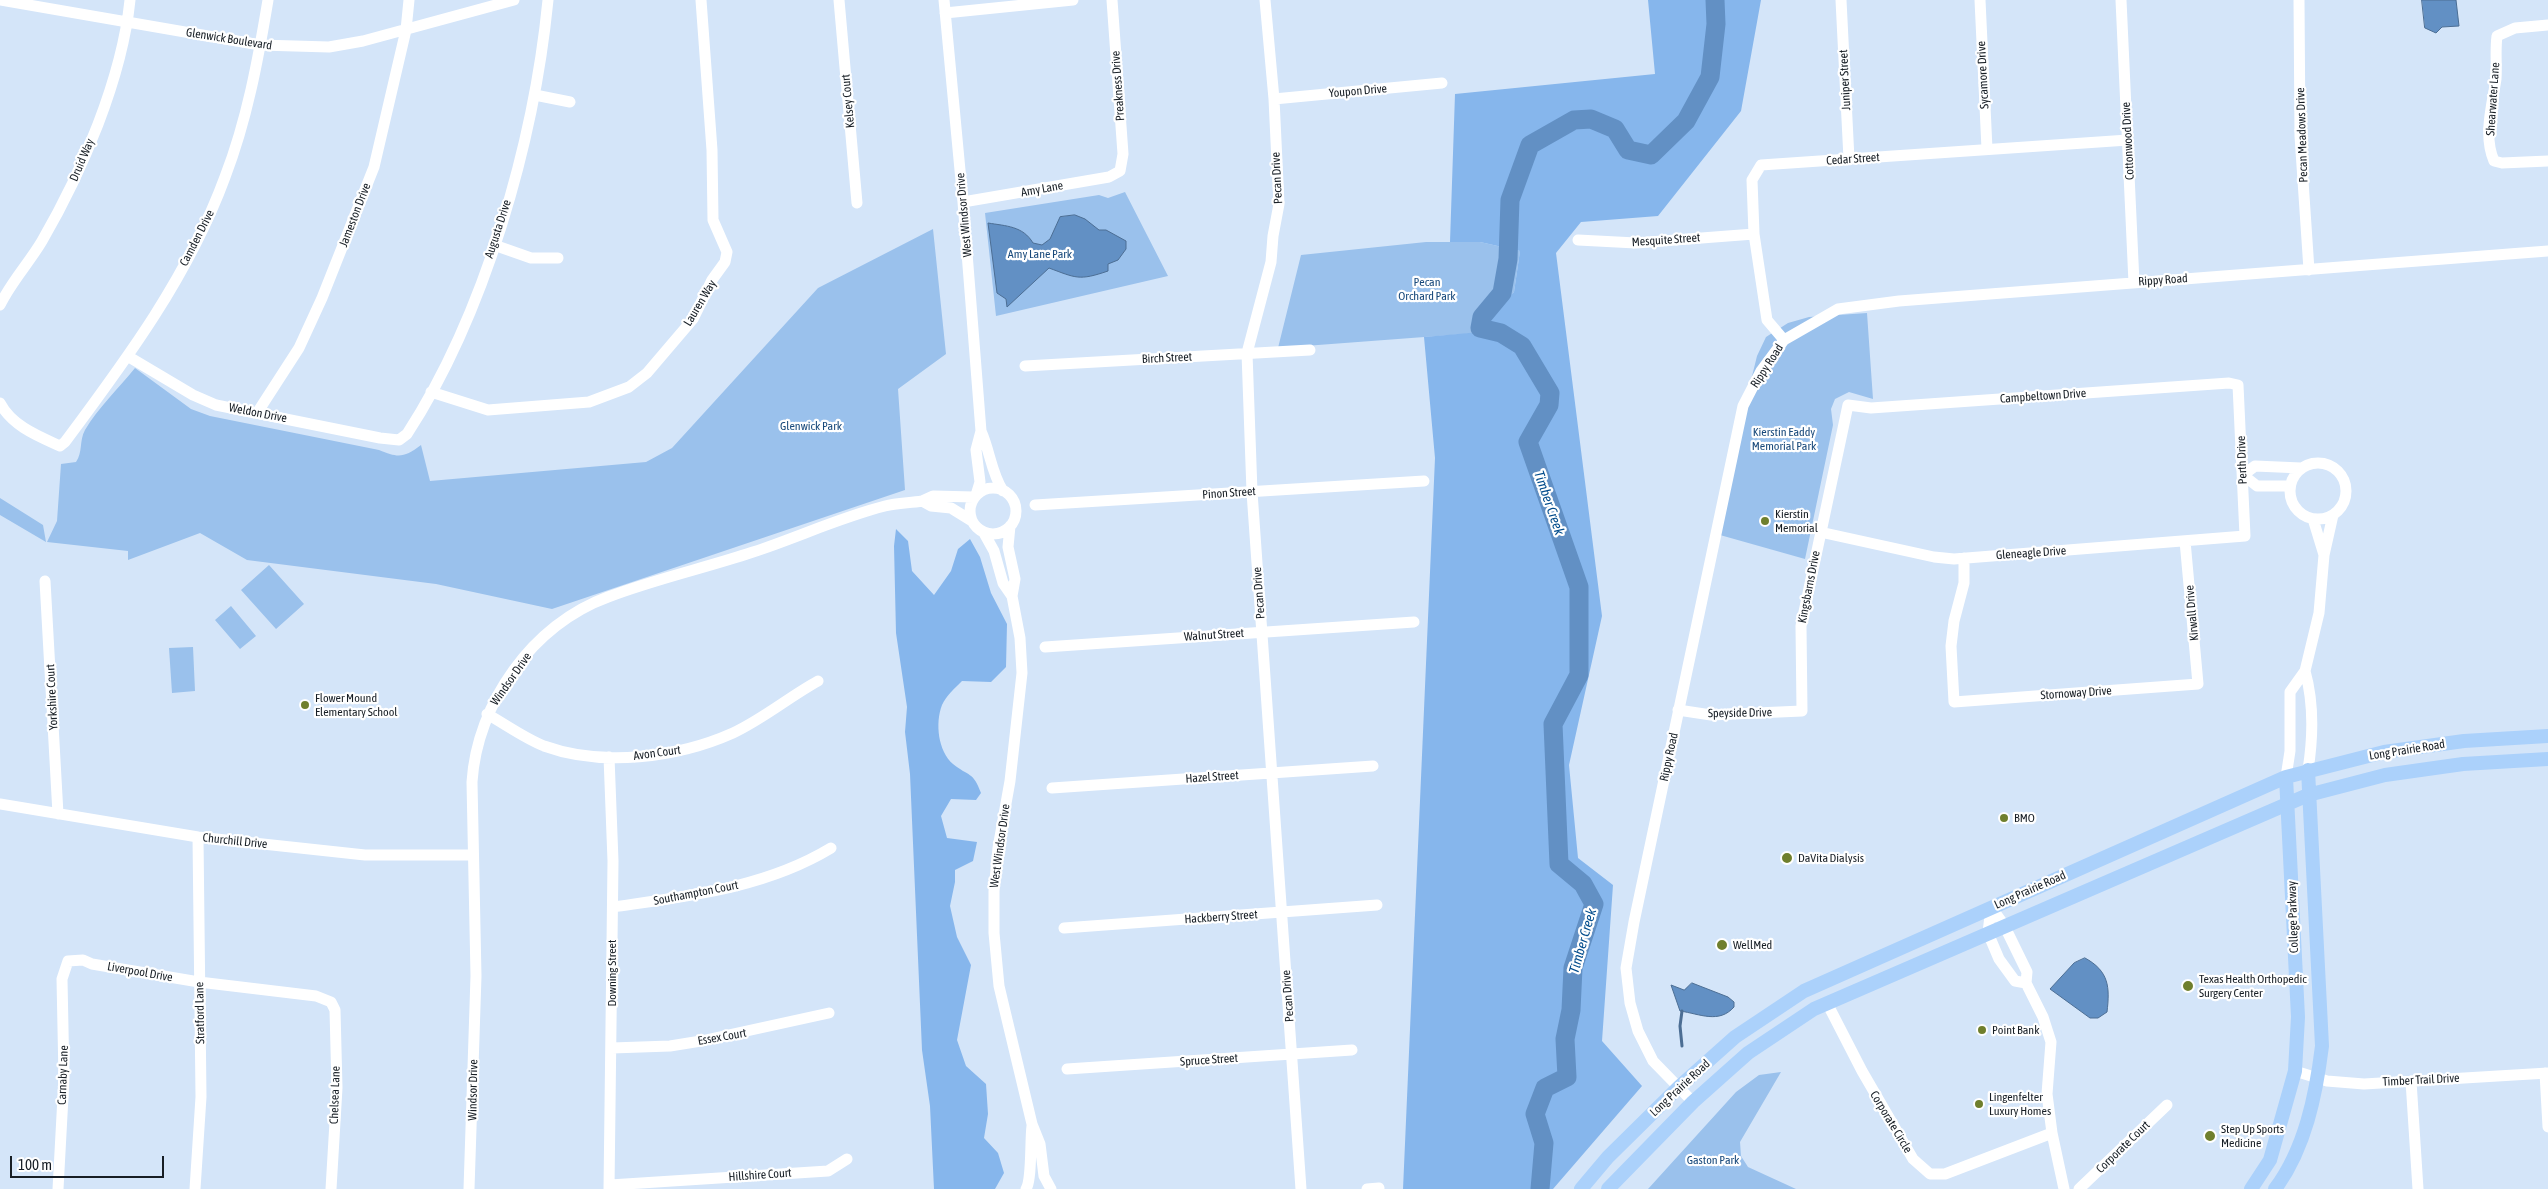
<!DOCTYPE html>
<html>
<head>
<meta charset="utf-8">
<style>
  body { margin:0 }
  #map { position:relative; width:2548px; height:1189px; overflow:hidden; background:#d4e5f9; font-family:"Asap Condensed",sans-serif }
  canvas { display:block }
  .scale { position:absolute; left:10px; top:1156px; width:154px; height:22px; box-sizing:border-box; border:2px solid #171e25; border-top:0; padding-left:6px; font-size:15px; line-height:18px; white-space:nowrap; color:#171e25; -webkit-text-stroke:4px #fff; paint-order:stroke }
</style>
</head>
<body>
<div id="map">
<canvas width="2548" height="1189"></canvas>
<div class="scale">100 m</div>
</div>
<script>
const ctx = document.querySelector('canvas').getContext('2d');
ctx.lineJoin = 'round';
function fillPath(path, color) {
  ctx.fillStyle = color;
  ctx.fill(path, 'evenodd');
}
function stroke(path, color, width, dash) {
  ctx.strokeStyle = color;
  ctx.lineWidth = width;
  ctx.lineCap = dash ? 'butt' : 'round';
  ctx.setLineDash(dash || []);
  ctx.stroke(path);
}
function label(font, color, halo, rows, align = 'center') {
  ctx.font = font + ' "Asap Condensed",sans-serif';
  ctx.lineWidth = 4.5;
  ctx.setLineDash([]);
  ctx.textBaseline = 'middle';
  ctx.strokeStyle = halo;
  ctx.fillStyle = color;
  for (const [text, x, y, turn = 0] of rows) {
    ctx.save();
    ctx.translate(x, y);
    ctx.rotate((+turn || 0) * Math.PI / 180);
    ctx.textAlign = isNaN(turn) ? turn : align;
    if (halo) ctx.strokeText(text, 0, 0);
    ctx.fillText(text, 0, 0);
    ctx.restore();
  }
}
fillPath(new Path2D(`
  M1125 192 1168 276 996 316 985 213 1099 195 1108 198Z
  M933 229 946 354 898 389 905 490 552 609 436 584 247 560 200 533 128 560V551L47 542 57 521 61 464 76 462C83 452 79 441 85 430 98 408 119 388 135 368L191 409 210 416 379 450C398 458 404 458 421 445L430 481 646 462 672 448 818 288Z
  M1426 242H1480L1520 251 1514 292 1499 305 1491 320V332L1278 348 1301 255Z
  M1867 313 1873 399 1849 392 1835 399 1831 409 1833 425 1805 559 1720 535 1737 437 1757 356 1766 337 1788 323 1809 317Z
  M0 498 43 525 46 542 0 515Z
  M269 565 304 604 276 629 241 590Z
  M231 606 256 636 240 649 215 620Z
  M193 647 195 691 172 693 169 648Z
  M1781 1072 1740 1142 1741 1156 1748 1167 1796 1189H1648L1736 1092 1759 1075Z`), '#9ac1ec');
fillPath(new Path2D(`
  M1648 0H1761L1741 111 1658 216 1581 222 1556 253 1602 616 1569 765 1578 858 1613 885 1602 1041 1642 1086 1553 1189H1403L1435 458 1424 337 1491 331V320L1499 305 1514 292 1520 251 1480 242H1450L1455 94 1655 74Z
  M896 529 908 541 912 571 934 595 951 571 958 549 970 539 980 557 991 593 1007 624 1006 667 991 682 962 681C955 688 946 696 942 705 935 723 938 751 953 764 969 777 973 771 981 793L976 800 951 799 941 816 947 838 977 842 973 861 955 870V882L950 906 957 937 971 965 957 1040 966 1066 986 1084 988 1114 984 1138 998 1153 1004 1173 995 1189H934L930 1106 922 1050 910 774 905 732 907 707 896 633 894 546Z`), '#86b6ec');
const water = new Path2D(`
  M2422 0H2456L2459 26 2442 27 2436 33 2425 28Z
  M1075 215 1085 219 1099 230H1106L1126 241V249L1118 260 1108 264V271C1079 281 1076 278 1049 268L1007 307 1006 299 997 293 988 223C1006 226 1023 226 1033 243L1042 245 1050 239 1060 217Z
  M2085 958C2109 971 2110 987 2107 1012L2098 1018H2090L2050 989 2074 963Z
  M1692 983 1728 997 1734 1002V1007C1719 1024 1700 1014 1680 1011L1671 985 1684 990Z`);
fillPath(water, '#6290c4');
stroke(water, '#4c6e94', 1);
stroke(new Path2D(`
  M1682 1011 1680 1026 1682 1046`), '#4c6e94', 3);
stroke(new Path2D(`
  M1540 1189 1544 1143 1535 1114 1545 1088 1567 1077 1565 1039 1571 1010 1573 968 1594 904 1583 884 1559 864 1553 724 1579 675V587L1528 442 1549 405 1550 393 1522 346 1501 333 1480 328 1482 317 1502 293 1508 259 1510 200 1530 145 1574 120 1591 119 1615 129 1628 150 1651 155 1686 121 1710 77 1716 24 1715 0`), '#6290c4', 19);
stroke(new Path2D(`
  M0 0 260 45 329 47 363 41 514 0
  M839 0 857 203
  M944 0 963 202 981 431C990 451 991 472 1003 491
  M1265 0 1274 99 1279 204 1273 236 1271 262 1247 353 1252 492 1301 1189
  M1841 0 1849 159
  M1980 0 1987 149
  M2121 0 2134 283
  M2299 0 2300 136 2309 270
  M945 13 1073 0
  M2548 25 2515 28 2497 36C2495 51 2497 65 2496 79 2492 106 2483 135 2494 161L2502 163 2548 161
  M535 95 570 102
  M1274 99 1442 83
  M963 202 1109 177 1120 171 1123 154 1112 0
  M1578 240 1636 243 1754 234
  M494 245 531 258H558
  M0 305C11 282 29 263 42 241 82 172 122 79 130 0
  M1784 340 1767 320 1754 234 1752 180 1761 165 2128 140
  M129 357 193 395 216 405 380 438 399 440 407 434C485 314 534 142 548 0
  M1025 366 1310 350
  M431 392 488 410 589 402 629 387 647 373 693 319 712 280 725 262 727 252 713 220 712 150 701 0
  M0 403C12 426 38 436 60 446L65 442C127 359 189 275 225 177 247 120 258 60 268 0
  M257 413 299 348 322 298 374 167 406 30 409 0
  M2290 491a28 28 0 1 1 56 0a28 28 0 1 1-56 0Z
  M2290 486H2257L2243 475 2255 466 2301 468
  M970 511a23 23 0 1 1 46 0a23 23 0 1 1-46 0Z
  M976 495 980 482 976 450 981 431
  M1035 505 1424 481
  M2313 519 2324 555
  M972 521 951 508 931 506 922 501 933 496 974 497
  M1010 526 1008 547 1015 579 1012 596 1020 638 1022 673 1010 781 998 848 994 891V933L999 986 1032 1124 1040 1144 1044 1176 1051 1189
  M984 533 994 551 1003 583 1012 596
  M1964 558V583L1954 621 1951 646 1954 702 2198 684 2185 541
  M45 581 58 814
  M1045 647 1414 622
  M2305 671C2314 703 2313 738 2308 770
  M1678 710 1711 715 1802 711 1801 626 1848 405 1871 408 2229 383 2238 385 2245 536 1954 559 1934 557 1820 532
  M487 714C505 724 524 738 544 746 602 767 677 758 733 733 763 719 789 697 818 681
  M609 757 613 861 609 1189
  M2286 777 2290 751V692L2305 671 2319 613 2324 555 2333 515
  M1052 788 1373 766
  M0 804 198 837 365 855H473
  M613 907C688 896 765 888 831 848
  M1991 907 2004 925 2027 972 2026 983 2043 1017 2051 1042 2047 1094 2052 1133 2064 1189
  M1991 907 1988 933 1999 959 2015 981 2026 983
  M1064 928 1377 905
  M1827 1003 1862 1071 1913 1159 1930 1174H1945L2052 1133
  M612 1048 670 1046 701 1041 829 1013
  M1067 1069 1352 1050
  M2295 1071 2327 1081 2364 1084 2548 1073
  M2545 1073 2548 1127
  M2411 1081 2418 1189
  M1693 1102 1653 1061 1638 1031 1630 1003 1626 968 1634 922 1743 406 1761 371 1784 340 1838 309 1899 301 2548 251
  M610 1185 828 1171 847 1159
  M58 1189 64 1078 62 979 68 961 83 960 92 964 199 982 316 996 331 1002 335 1010 337 1088 331 1189
  M195 1189 201 1097 198 837
  M469 1189 476 976 472 782C477 703 533 624 608 597 655 579 705 568 753 552 796 538 841 517 885 506 897 503 910 503 922 501
  M1026 1189C1032 1180 1030 1141 1032 1126
  M1367 1189 1379 1188
  M2079 1189 2167 1105`), '#fff', 11);
stroke(new Path2D(`
  M1581 1189 1608 1157 1679 1087 1735 1037 1804 991 2286 777 2384 752 2464 741 2548 736
  M1608 1189 1693 1102 1748 1053 1814 1009 2308 795 2385 775 2463 764 2548 759
  M2251 1189 2270 1160 2295 1071 2298 1017 2286 777
  M2275 1189C2305 1149 2316 1095 2322 1046L2308 770`), '#abd1fb', 14);
for (const [x, y, r, color] of [
  [1765,521,5,"#6f7f2d"],
  [305,705,5,"#6f7f2d"],
  [2004,818,5,"#6f7f2d"],
  [1787,858,6,"#6f7f2d"],
  [1722,945,6,"#6f7f2d"],
  [2188,986,6,"#6f7f2d"],
  [1982,1030,5,"#6f7f2d"],
  [1979,1104,5,"#6f7f2d"],
  [2210,1136,6,"#6f7f2d"]
]) {
  const dot = new Path2D();
  dot.arc(x, y, r, 0, 2 * Math.PI);
  ctx.fillStyle = color;
  ctx.fill(dot);
  stroke(dot, '#fff', 2);
}
label('12px', '#171e25', '#fff', [
  ["Glenwick Boulevard",229,39,9],
  ["Sycamore Drive",1983,75,-93],
  ["Juniper Street",1845,80,-93],
  ["Preakness Drive",1118,86,-94],
  ["Youpon Drive",1358,91,-5],
  ["Shearwater Lane",2493,99,-86],
  ["Kelsey Court",848,101,-95],
  ["Pecan Meadows Drive",2302,135,-92],
  ["Cottonwood Drive",2128,141,-93],
  ["Cedar Street",1853,159,-4],
  ["Druid Way",82,160,-67],
  ["Pecan Drive",1277,178,-93],
  ["Amy Lane",1042,189,-10],
  ["Jameston Drive",355,215,-69],
  ["West Windsor Drive",964,215,-95],
  ["Augusta Drive",498,229,-72],
  ["Camden Drive",197,238,-63],
  ["Mesquite Street",1666,240,-4],
  ["Rippy Road",2163,280,-4],
  ["Lauren Way",700,303,-59],
  ["Birch Street",1167,358,-3],
  ["Rippy Road",1767,366,-57],
  ["Campbeltown Drive",2043,396,-4],
  ["Weldon Drive",258,413,11],
  ["Perth Drive",2242,460,-92],
  ["Pinon Street",1229,493,-4],
  ["Gleneagle Drive",2031,553,-4],
  ["Kingsbarns Drive",1809,587,-79],
  ["Pecan Drive",1259,593,-94],
  ["Kirwall Drive",2192,613,-95],
  ["Walnut Street",1214,635,-4],
  ["Windsor Drive",511,679,-55],
  ["Stornoway Drive",2076,693,-4],
  ["Yorkshire Court",52,697,-93],
  ["Speyside Drive",1740,713,-1],
  ["Long Prairie Road",2407,750,-9],
  ["Avon Court",657,753,-8],
  ["Rippy Road",1669,757,-78],
  ["Hazel Street",1212,777,-4],
  ["Churchill Drive",235,841,6],
  ["West Windsor Drive",1000,846,-82],
  ["Long Prairie Road",2030,890,-24],
  ["Southampton Court",696,893,-11],
  ["Hackberry Street",1221,917,-4],
  ["College Parkway",2293,917,-92],
  ["Liverpool Drive",140,972,10],
  ["Downing Street",612,973,-90],
  ["Pecan Drive",1288,996,-94],
  ["Stratford Lane",200,1013,-91],
  ["Essex Court",722,1037,-10],
  ["Spruce Street",1209,1060,-4],
  ["Carnaby Lane",63,1075,-88],
  ["Timber Trail Drive",2421,1080,-3],
  ["Long Prairie Road",1680,1088,-43],
  ["Windsor Drive",473,1090,-89],
  ["Chelsea Lane",335,1095,-88],
  ["Corporate Circle",1891,1122,59],
  ["Corporate Court",2123,1147,-44],
  ["Hillshire Court",760,1175,-4]
]);
label('12px', '#18497b', '#fff', [
  ["Amy Lane Park",1040,254],
  ["Pecan",1427,282],
  ["Orchard Park",1427,296],
  ["Glenwick Park",811,426],
  ["Kierstin Eaddy",1784,432],
  ["Memorial Park",1784,446],
  ["Gaston Park",1713,1160]
]);
label('12px', '#171e25', '#fff', [
  ["Kierstin",1775,514],
  ["Memorial",1775,528],
  ["Flower Mound",315,698],
  ["Elementary School",315,712],
  ["BMO",2014,818],
  ["DaVita Dialysis",1798,858],
  ["WellMed",1733,945],
  ["Texas Health Orthopedic",2199,979],
  ["Surgery Center",2199,993],
  ["Point Bank",1992,1030],
  ["Lingenfelter",1989,1097],
  ["Luxury Homes",1989,1111],
  ["Step Up Sports",2221,1129],
  ["Medicine",2221,1143]
], 'left');
label('italic 14px', '#024c8c', '#fff', [
  ["Timber Creek",1549,503,71],
  ["Timber Creek",1583,941,-74]
]);
</script>
</body>
</html>
